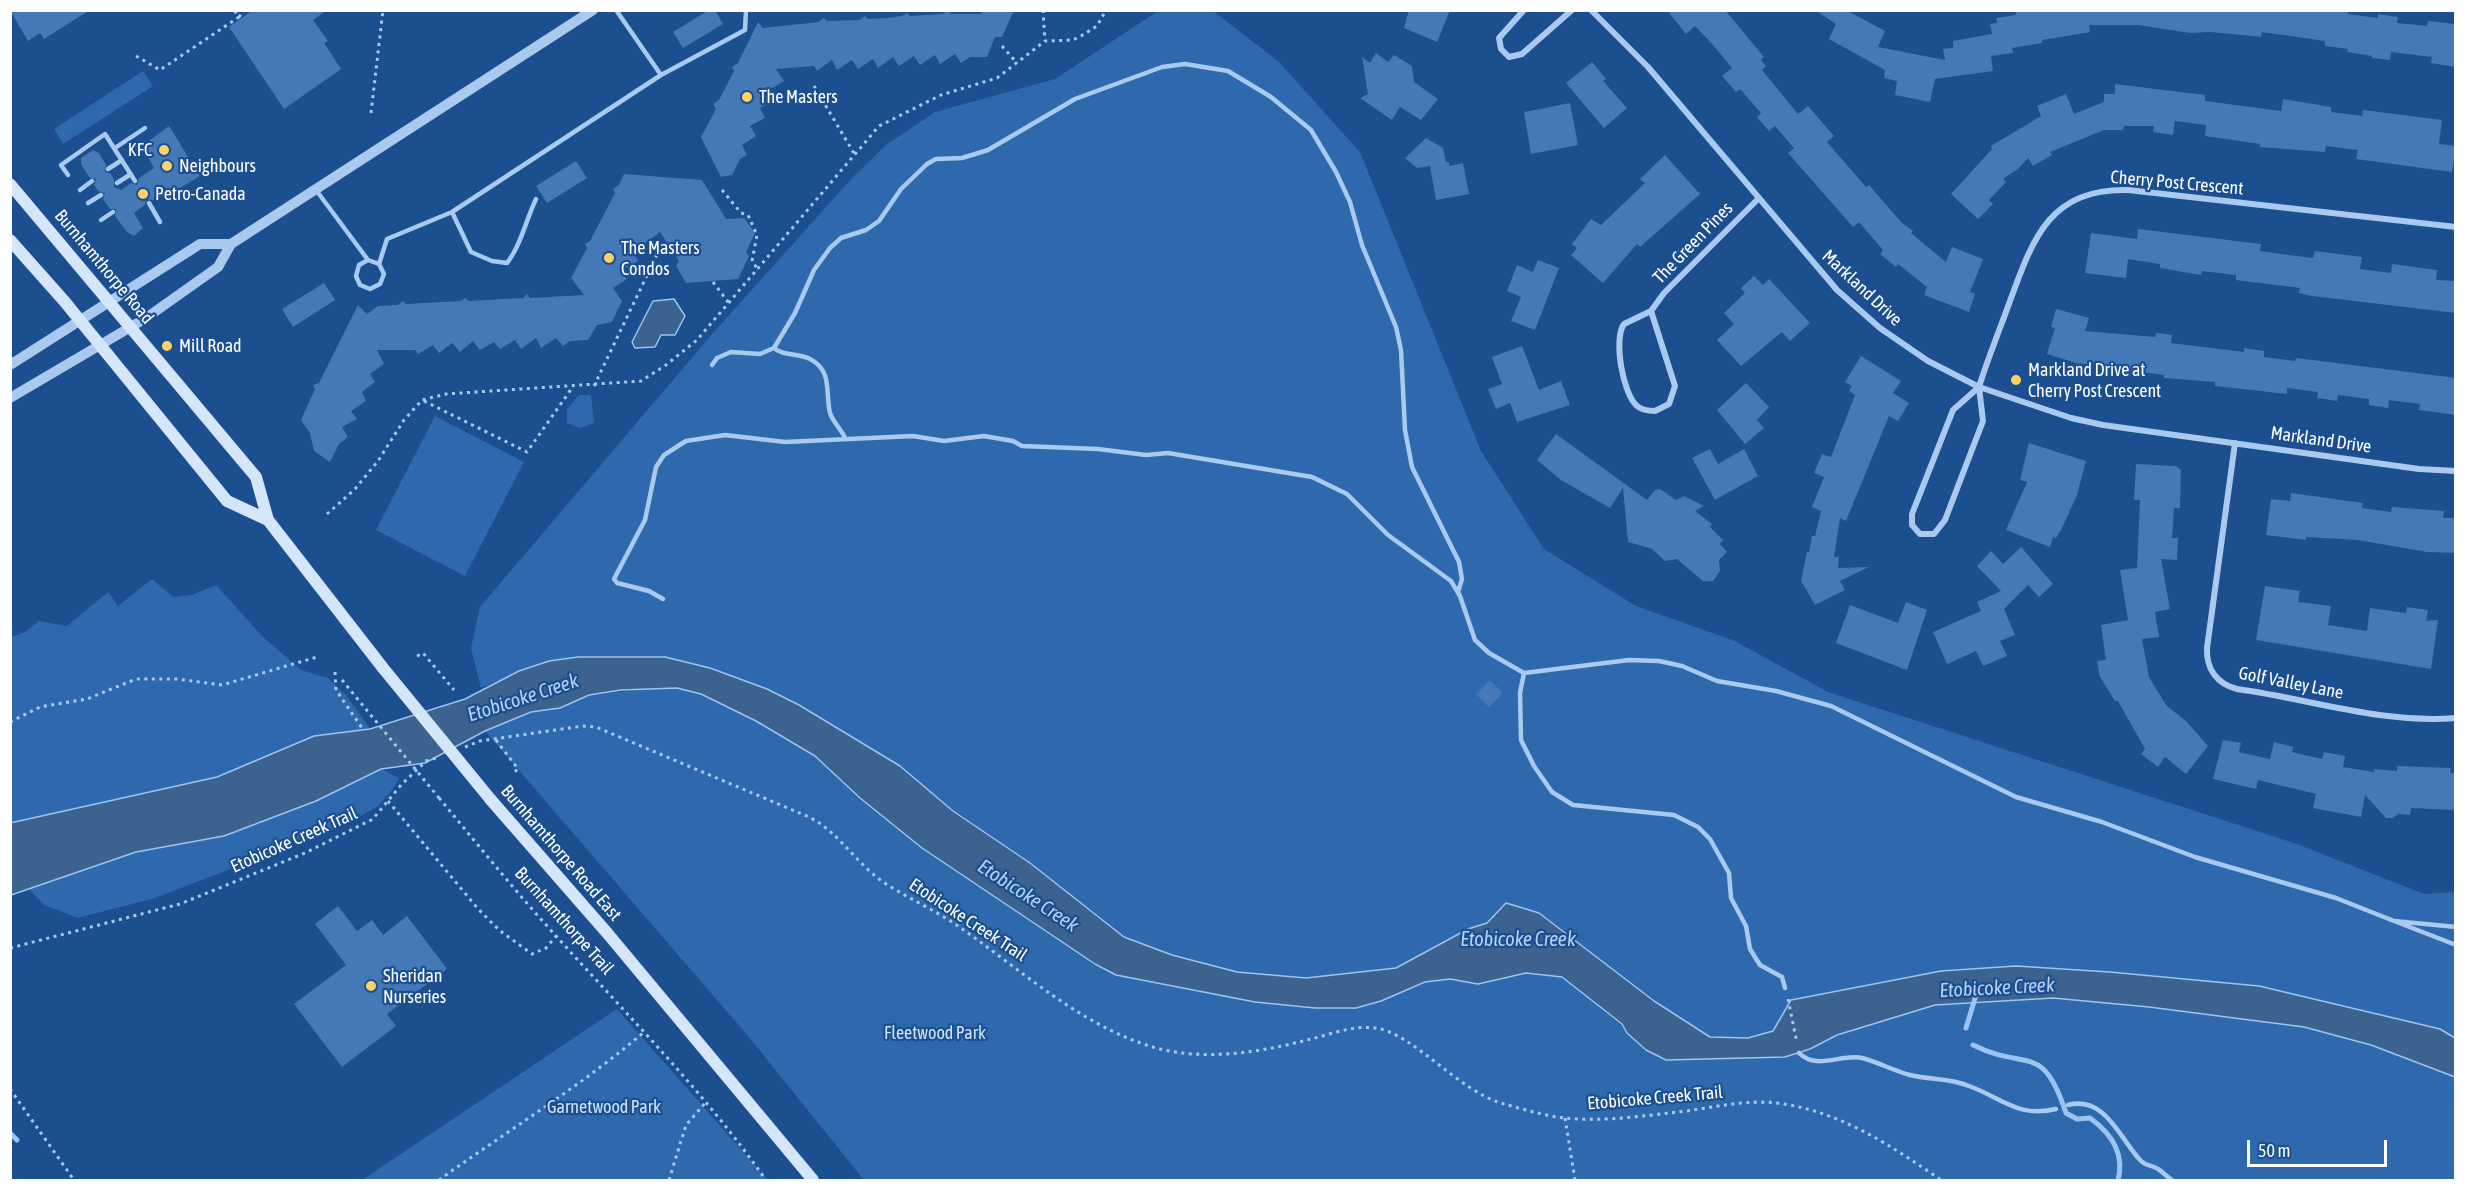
<!DOCTYPE html>
<html>
<head>
<meta charset="utf-8">
<style>
  body { margin:0 }
  #map { position:relative; width:2466px; height:1191px; overflow:hidden; background:#1b4f8f; font-family:"Asap Condensed",sans-serif }
  canvas { display:block }
  .frame { position:absolute; inset:0; border:12px solid #fff; pointer-events:none }
  .scale { position:absolute; left:2247px; top:1140px; width:140px; height:27px; box-sizing:border-box; border:3px solid #fff; border-top:0; padding-left:8px; font-size:18px; line-height:21px; white-space:nowrap; color:#fff; -webkit-text-stroke:4px #1b4f8f; paint-order:stroke }
</style>
</head>
<body>
<div id="map">
<canvas width="2466" height="1191"></canvas>
<div class="frame"></div>
<div class="scale">50 m</div>
</div>
<script>
const ctx = document.querySelector('canvas').getContext('2d');
ctx.lineJoin = 'round';
function fillPath(path, color) {
  ctx.fillStyle = color;
  ctx.fill(path, 'evenodd');
}
function stroke(path, color, width, dash) {
  ctx.strokeStyle = color;
  ctx.lineWidth = width;
  ctx.lineCap = dash ? 'butt' : 'round';
  ctx.setLineDash(dash || []);
  ctx.stroke(path);
}
function label(font, color, halo, rows, align = 'center') {
  ctx.font = font + ' "Asap Condensed",sans-serif';
  ctx.lineWidth = 4.5;
  ctx.setLineDash([]);
  ctx.textBaseline = 'middle';
  ctx.strokeStyle = halo;
  ctx.fillStyle = color;
  for (const [text, x, y, turn = 0] of rows) {
    ctx.save();
    ctx.translate(x, y);
    ctx.rotate((+turn || 0) * Math.PI / 180);
    ctx.textAlign = isNaN(turn) ? turn : align;
    if (halo) ctx.strokeText(text, 0, 0);
    ctx.fillText(text, 0, 0);
    ctx.restore();
  }
}
fillPath(new Path2D(`
  M1158 11H1213L1278 61 1360 152 1481 451 1544 549 1636 606 1735 641 1828 692 2297 844 2424 894 2455 892V1180H864L748 1036 485 731 531 712 560 708 589 695 656 688H677L701 694 756 721 815 756 860 798 922 848 1116 975 1255 1002 1315 1008H1356L1381 1001 1425 982 1450 979 1478 984 1526 973 1563 977 1622 1025 1627 1033 1666 1060 1785 1057 1773 1031 1748 1038 1710 1037 1654 1001 1539 913 1468 929 1396 968 1369 972 1306 978 1237 972 1172 955 1124 937 1030 863 799 705 767 689 665 657H578L549 661 481 688 471 648 480 607 713 333 852 178 886 145 935 112 1055 79Z
  M143 71 153 86 63 144 54 129Z
  M579 395H591L594 423 580 428 567 423V409Z
  M435 416 524 462 465 576 376 530Z
  M152 579 173 597 192 595 216 585 263 637 301 670 328 678 346 695 370 729 314 736 217 777 11 823V637L25 632 39 621 67 626 108 592 118 606Z
  M381 769 399 778 393 789 378 806 345 825 155 898 78 918 44 905 29 889 136 852 224 836 316 801Z
  M617 1009 768 1180H362Z`), '#2e69ad');
const water = new Path2D(`
  M674 299 685 316 675 335H661L655 347 635 348 632 342 653 301Z
  M578 657H665L710 668 767 689 799 705 900 766 953 811 1030 863 1124 937 1172 955 1237 972 1306 978 1396 968 1468 929 1487 923 1506 903 1539 913 1654 1001 1710 1037 1748 1038 1773 1031 1791 1000 1941 971 2016 966 2110 972 2259 986 2440 1029 2455 1038V1077L2371 1045 2304 1027 2149 1007 2053 998 1935 1005 1837 1035 1810 1049 1785 1057 1666 1060 1646 1050 1627 1033 1622 1024 1562 977 1526 973 1478 984 1450 979 1425 982 1381 1001 1356 1008H1315L1255 1002 1116 975 1095 964 922 848 860 798 815 756 756 721 701 694 677 688 621 690 589 695 560 708 531 712 485 731 425 763 381 769 316 801 224 836 136 852 11 895 10 823 217 777 314 736 370 729 465 699 519 671 549 661Z`);
fillPath(water, '#3c6290');
stroke(water, '#9cc4f0', 1.5);
stroke(new Path2D(`
  M1966 1028 1976 995
  M1973 1045C2027 1072 2042 1040 2066 1113L2077 1119 2090 1118C2112 1134 2125 1154 2118 1180
  M10 1133 17 1140`), '#9cc4f0', 5);
fillPath(new Path2D(`
  M10 10H90L44 39 40 33 28 41Z
  M253 10H327L313 20 328 41 324 43 341 69 284 109 229 27Z
  M709 10H715L723 24 683 48 673 32Z
  M948 10 951 14H981L982 10H1014L1002 37H995L987 57H970L961 63 955 54 940 64 935 55 920 65 914 56 899 66 893 57 878 68 873 59 858 69 852 60 837 70 832 60 817 71 814 66 776 69 784 81 769 90 775 100 760 108 765 118 750 126 756 136 742 145 747 155 740 159 732 175 721 177 701 137 716 109 713 104 719 100 734 71 732 67 738 63 758 22 763 28 819 22 824 18 827 21 859 20 865 16 868 19 887 18 902 16 907 13 910 16 943 14Z
  M1409 10H1450L1437 42 1404 28Z
  M1667 10H1725L1764 57 1761 60 1766 66 1762 70 1798 114 1808 106 1834 136 1827 142 1866 187 1869 185 1901 222 1913 231 1911 233 1946 262 1952 247 1983 259 1970 292 1975 294 1969 312 1924 295 1927 287 1898 264 1896 267 1880 254 1883 250 1859 222 1853 227 1788 153 1794 148 1775 126 1769 131 1757 117 1761 113 1740 89 1736 92 1722 76 1732 68 1713 45 1695 26 1686 34Z
  M1815 10H1846L1885 31 1878 47 1945 60 1943 49 1953 48V41L1992 34 1990 24 1997 23 1996 18 2016 15 2015 10H2348V14L2378 18V14L2398 17 2397 23 2427 26 2428 21 2456 24V67L2431 63 2432 57 2391 52 2390 60 2372 58V56L2347 52 2348 49 2325 46V41L2262 32 2261 37 2211 32 2190 33 2138 25H2089L2090 32 2042 40V43L2012 48 2013 53 1991 56 1993 71 1935 79 1930 102 1895 95 1897 81 1884 78 1885 70 1829 39 1836 24Z
  M1376 53 1388 62 1394 55 1412 66 1414 82 1438 99 1421 120 1400 107 1392 120 1360 98 1368 94 1362 57 1370 63Z
  M1592 62 1606 79 1603 81 1627 108 1604 128 1566 83Z
  M2115 84 2205 95V101L2281 111 2283 99 2331 107V112L2362 116 2363 110 2442 120 2439 144 2456 146 2452 172 2356 159 2358 150 2326 146 2325 152 2260 147V144L2205 136 2206 125 2175 121 2173 135 2153 132 2154 126H2124L2123 130H2104L2050 152 2052 155 2033 166 2028 158 2018 169 2003 179 2006 182 1989 200 1993 204 1978 219 1951 194 1992 149 1991 146 2041 116 2037 106 2066 94 2074 114 2104 102V94H2115Z
  M1570 103 1578 145 1531 154 1524 112Z
  M169 126 200 176 172 193 170 189 153 200 146 199 145 205 134 213 143 228 134 236 127 232 115 216 116 209H110L103 199 105 193 98 191 94 185 96 179 89 177 81 164V158L93 150 99 153 106 165 105 172 110 173 114 179V187L121 190 131 183 137 185 139 178 154 168 142 146Z
  M1426 138 1443 148 1446 162H1449V166L1463 163 1469 194 1436 200 1430 166 1417 168 1405 158Z
  M1665 155 1700 194 1640 247 1637 244 1603 283 1571 255 1577 248 1572 244 1591 219 1601 225 1645 183 1640 179Z
  M576 161 587 178 547 203 536 186Z
  M624 174 702 180 726 219 744 218 755 233 746 252 749 256 738 279 686 283 676 266 679 261 660 232 633 252 638 261 622 270 627 279 613 288 622 301 612 322 597 325 588 340 570 341 563 346 556 338 541 348 536 338 521 349 515 340 500 349 494 342 480 350 473 341 460 352 452 343 439 353 433 345 418 354 415 350H377L384 364 370 374 375 382 362 392 366 401 351 411 357 419 342 427 348 437 339 444 330 462 314 451 310 433 301 420 315 389 313 385 319 383 358 305 367 314 378 306 398 305 403 301 406 304 461 301 465 298 469 301 523 298 527 294 530 298 584 295 571 278 587 248 585 244 590 241 615 193 613 189 619 185Z
  M2138 229 2261 244 2260 251 2289 255 2313 258 2315 251 2362 257 2360 269 2391 273 2392 264 2437 270 2436 280 2456 281V313L2312 296 2299 293 2300 288 2236 280V275L2202 271 2201 275 2183 272 2160 268V264L2128 259 2126 278 2085 273 2091 233 2137 239Z
  M1538 260 1559 268 1535 330 1511 321 1521 297 1507 291 1517 265 1533 272Z
  M1754 276 1763 285 1769 279 1810 323 1790 341 1782 332 1741 366 1717 340 1734 324 1724 313 1745 293 1741 288Z
  M324 283 335 300 293 327 282 309Z
  M2056 309 2089 318 2085 331 2155 337 2156 333 2172 335 2171 343 2244 352V348L2264 351V357L2295 361 2296 358 2456 378V415L2419 410 2420 404 2389 400 2388 408 2369 405V399L2338 395 2337 401 2317 398 2318 392 2287 388V394L2215 386V382L2164 378V375L2135 371 2134 374 2115 371V368L2076 363 2047 354 2055 328 2051 327Z
  M1522 346 1539 390 1561 381 1570 405 1517 422 1510 403 1496 409 1488 389 1502 384 1492 357Z
  M1861 356 1901 381 1893 393 1909 403 1898 421 1889 416 1846 521 1840 518 1834 557H1839L1838 568 1869 567 1840 581 1845 590 1815 605 1801 581 1807 552H1809L1812 536H1815L1821 511 1812 507 1824 477 1814 473 1822 454 1831 457 1855 395 1849 391 1852 386 1845 382Z
  M1746 383 1769 407 1757 420 1764 428 1745 444 1717 410Z
  M1556 434 1647 500 1655 490 1660 489 1676 500 1684 496 1704 506 1695 511 1712 524 1710 527 1723 540 1720 544 1727 552 1719 560 1720 571 1713 581H1703L1677 559 1665 561 1652 549 1628 542 1623 488 1610 508 1561 480 1537 460Z
  M2029 443 2086 461 2077 495 2062 528 2056 538 2053 537 2050 547 2006 530 2027 482 2020 480Z
  M1710 449 1718 464 1744 449 1758 476 1715 500 1692 458Z
  M2136 464 2176 466 2181 470 2180 508H2174L2172 538H2178L2177 560 2161 559 2170 609 2155 612 2159 637 2142 639 2149 677 2166 705 2187 722 2208 746 2186 774 2165 757 2158 767 2141 754 2145 749 2118 701H2115L2100 677 2097 661 2106 660 2101 625 2128 620 2120 570 2137 568 2140 500H2134Z
  M2291 493 2363 503 2362 508 2391 512 2392 507 2444 511 2443 518H2456V553L2427 552 2358 540 2306 537V540L2266 535 2271 499 2290 501Z
  M2021 547 2053 584 2039 597 2028 585 2004 609 2015 635 2000 641 2007 656 1983 666 1976 651 1947 664 1933 632 1981 611 1977 602 2001 591 1977 566 1991 551 2003 564Z
  M2265 586 2300 591 2298 602 2331 606 2328 625 2367 631 2370 608 2406 613 2407 607 2428 610 2426 621 2438 620 2431 669 2256 640Z
  M1906 602 1927 610 1907 670 1836 643 1850 605 1898 623Z
  M1490 680 1503 693 1489 707 1476 694Z
  M2223 740 2241 743 2239 752 2270 759 2274 742 2293 747 2292 752 2322 759 2324 752 2345 756 2343 767 2374 772V769L2397 771V766L2451 768 2450 773H2456V810L2411 808 2410 815 2398 814 2393 818H2386L2365 795 2361 817 2313 808 2316 794 2258 780 2256 789 2213 779Z
  M338 906 357 931 372 920 383 935 407 916 447 969 387 1014 396 1026 342 1067 294 1004 346 965 315 924Z`), '#4478b7');
stroke(new Path2D(`
  M1043 10 1045 41
  M239 17 244 10
  M1002 46 1017 63
  M136 56 160 70 239 17 234 10
  M814 86 855 155
  M371 113 383 10
  M722 190 741 213 748 215 757 235 752 261 757 268
  M713 282 728 302
  M594 386 662 244
  M424 401 527 452 572 388
  M327 514 355 489 378 461 404 420 422 400 446 394 641 381 666 365 697 340 879 126 941 95 997 78 1045 41 1073 40 1081 36 1097 26 1106 10
  M417 656 423 653 454 690
  M335 672 336 690 362 728
  M10 722 40 707 87 699 136 679H177L222 685 317 657
  M496 740 518 769 513 773
  M465 747 480 741 583 726 596 727 809 817C837 831 854 860 879 879 903 896 931 908 955 924 1021 969 1085 1031 1164 1050 1211 1060 1261 1052 1307 1040 1329 1035 1352 1025 1375 1028 1412 1032 1459 1092 1504 1104 1523 1109 1545 1116 1565 1118 1601 1122 1642 1116 1678 1112 1714 1108 1748 1098 1784 1104 1845 1114 1891 1146 1941 1180
  M439 798C475 841 510 885 548 927 622 1010 702 1089 766 1180
  M388 801 479 910 499 930 532 954 546 948 556 936
  M10 948 180 904 305 853 373 819 401 785 426 761 436 758
  M1788 999 1797 1043
  M10 1089 74 1180
  M1565 1118 1575 1180
  M439 1180C507 1131 580 1087 644 1032
  M669 1180 686 1125 706 1102`), '#a9c9ee', 3, [3, 4.5]);
stroke(new Path2D(`
  M661 75 745 30 746 10
  M115 148 145 128
  M108 169 122 160
  M68 175 61 165 105 134 135 181
  M117 183 131 174
  M80 190 92 181
  M316 190 368 260 379 264 384 274 380 284 370 289 360 285 356 276 359 265 368 260
  M88 203 101 195
  M149 203 160 222
  M452 212 471 252 492 261 507 263C521 245 526 220 536 199
  M101 220 113 212
  M379 264 387 239 452 212 661 75 616 10
  M774 348C782 356 798 353 810 359 833 371 825 392 830 413 833 422 841 429 845 438
  M712 365 717 358 731 352 760 354 774 348 795 313 814 270 830 248 841 238 866 230 879 221 901 189 927 164 936 159 962 158 988 150 1075 99 1162 67 1185 64 1228 71 1271 97 1311 130 1336 172 1350 202 1362 245 1396 327 1401 350 1405 430 1412 467 1459 562 1462 579 1458 592
  M663 599 649 591 617 583 614 579 645 520 656 467 664 455 686 441 725 435 785 442 913 436 944 441 984 436 1013 441 1022 446 1098 449 1146 455 1168 453 1312 477 1347 494 1388 535 1451 581 1460 596 1475 640 1489 653 1524 673 1629 660 1659 661 1682 666 1717 681 1776 691 1831 706 2016 797 2102 822 2195 857 2336 898 2394 921
  M1524 673 1520 693 1521 740 1534 766 1552 792 1573 805 1674 815 1698 827 1710 839 1729 873 1731 898 1746 926 1750 949 1760 965 1782 977 1785 988
  M2456 927 2394 921 2456 945
  M1799 1053C1817 1071 1842 1053 1862 1058 1878 1062 1894 1071 1910 1075 1930 1080 1950 1078 1969 1086 2002 1098 2018 1118 2056 1109
  M2068 1105C2106 1095 2121 1141 2141 1161 2146 1166 2152 1165 2158 1169 2163 1172 2167 1177 2172 1180`), '#a9c9ee', 4.5);
stroke(new Path2D(`
  M1524 10 1499 38 1501 49 1509 57 1522 54 1572 10
  M1591 10 1648 67 1837 290 1880 328 1928 361 1979 387 2071 418 2103 425 2419 469 2456 471
  M1651 311 1624 324C1613 339 1623 394 1637 406 1642 410 1648 411 1655 411L1669 404 1675 386 1651 311 1664 293 1759 198
  M1979 387C1988 358 2000 329 2010 301 2033 238 2050 188 2128 190L2456 227
  M1979 387 1983 421 1945 520 1934 534H1920L1912 525V514L1953 410Z
  M2235 443 2207 648C2206 669 2217 684 2237 689 2310 699 2381 724 2456 718`), '#a9c9ee', 6);
stroke(new Path2D(`
  M10 365 200 244H231
  M10 398 146 318 218 267 231 244 593 10`), '#a9c9ee', 10);
stroke(new Path2D(`
  M10 184 256 477 268 520 383 668
  M10 240 65 302 227 501 268 520
  M491 800 608 934 813 1180`), '#d6e6fa', 12);
stroke(new Path2D(`
  M342 680 439 798`), '#a9c9ee', 3, [3, 4.5]);
stroke(new Path2D(`
  M383 668 491 800`), '#d6e6fa', 12);
for (const [x, y, r, color] of [
  [747,97,6,"#ffd166"],
  [164,150,6,"#ffd166"],
  [167,166,6,"#ffd166"],
  [143,194,6,"#ffd166"],
  [609,258,6,"#ffd166"],
  [167,346,6,"#ffd166"],
  [2016,380,6,"#ffd166"],
  [371,986,6,"#ffd166"]
]) {
  const dot = new Path2D();
  dot.arc(x, y, r, 0, 2 * Math.PI);
  ctx.fillStyle = color;
  ctx.fill(dot);
  stroke(dot, '#1b4f8f', 2);
}
label('18px', '#fff', '#1b4f8f', [
  ["The Masters",759,97],
  ["KFC",152,150,"right"],
  ["Neighbours",179,166],
  ["Petro-Canada",155,194],
  ["The Masters",621,248],
  ["Condos",621,269],
  ["Mill Road",179,346],
  ["Markland Drive at",2028,370],
  ["Cherry Post Crescent",2028,391],
  ["Sheridan",383,976],
  ["Nurseries",383,997]
], 'left');
label('18px', '#fff', '#1b4f8f', [
  ["Cherry Post Crescent",2177,183,5],
  ["The Green Pines",1693,243,-46],
  ["Burnhamthorpe Road",104,267,50],
  ["Markland Drive",1862,288,43],
  ["Markland Drive",2321,440,8],
  ["Golf Valley Lane",2291,683,11],
  ["Etobicoke Creek Trail",294,840,-24],
  ["Burnhamthorpe Road East",561,853,49],
  ["Etobicoke Creek Trail",968,920,33],
  ["Burnhamthorpe Trail",564,921,48],
  ["Etobicoke Creek Trail",1655,1098,-5]
]);
label('18px', '#cfe3fa', '#1b4f8f', [
  ["Fleetwood Park",935,1033],
  ["Garnetwood Park",604,1107]
]);
label('italic 20px', '#b5d3f5', '#1b4f8f', [
  ["Etobicoke Creek",523,698,-18],
  ["Etobicoke Creek",1028,896,33],
  ["Etobicoke Creek",1518,940],
  ["Etobicoke Creek",1997,988,-3]
]);
</script>
</body>
</html>
